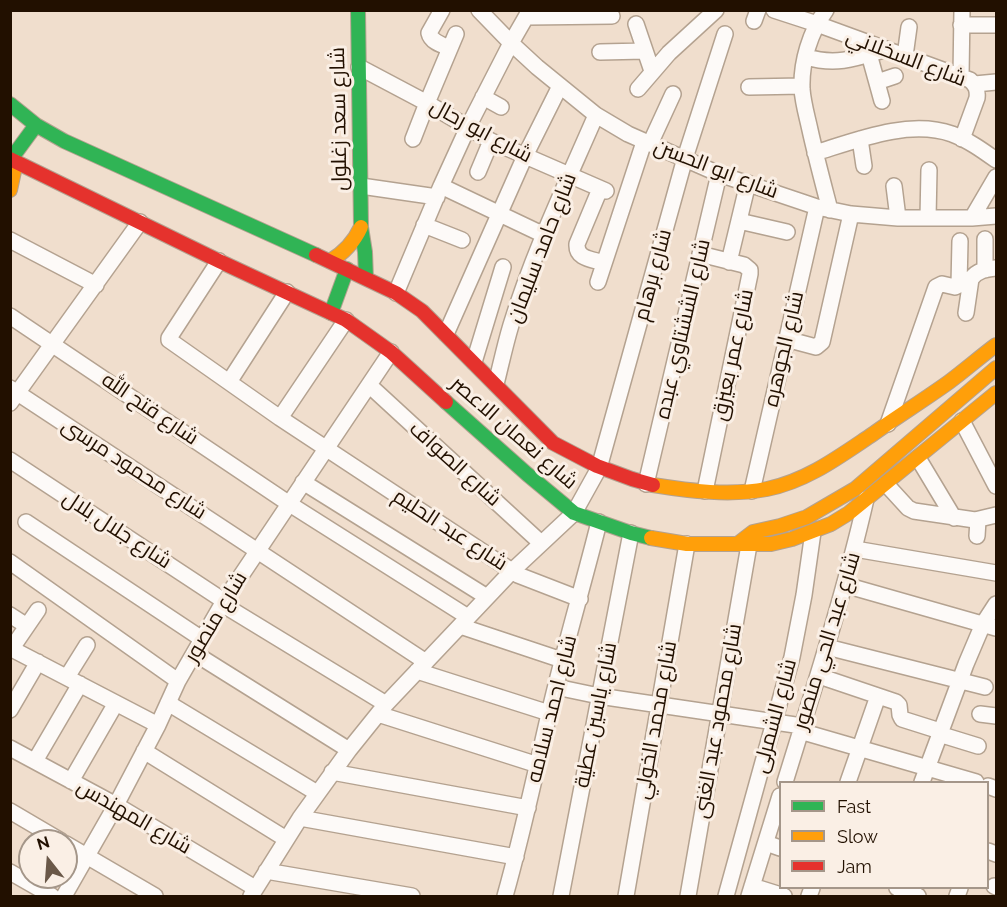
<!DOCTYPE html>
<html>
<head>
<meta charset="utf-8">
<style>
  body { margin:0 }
  #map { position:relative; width:1007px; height:907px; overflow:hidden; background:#f0decd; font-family:Raleway,sans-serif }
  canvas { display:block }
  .frame { position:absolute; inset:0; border:12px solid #221000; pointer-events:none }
  .legend { position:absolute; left:779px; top:781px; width:210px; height:108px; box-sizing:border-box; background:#faefe5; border:2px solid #a49689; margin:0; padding:8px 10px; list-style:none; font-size:18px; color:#221000 }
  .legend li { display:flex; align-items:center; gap:12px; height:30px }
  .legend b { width:30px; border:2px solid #a49689 }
  .north { position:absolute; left:18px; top:829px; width:60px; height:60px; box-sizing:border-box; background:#faefe5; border:2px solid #a49689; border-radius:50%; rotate:343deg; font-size:16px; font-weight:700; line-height:24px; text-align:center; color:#221000 }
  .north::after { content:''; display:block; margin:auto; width:21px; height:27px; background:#6a5848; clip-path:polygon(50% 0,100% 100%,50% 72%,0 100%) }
</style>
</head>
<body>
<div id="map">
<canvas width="1007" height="907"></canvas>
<div class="frame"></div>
<ul class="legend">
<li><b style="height:8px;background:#30b455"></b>Fast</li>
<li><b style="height:8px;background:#ff9f0a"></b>Slow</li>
<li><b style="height:8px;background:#e5322d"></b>Jam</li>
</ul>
<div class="north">N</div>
</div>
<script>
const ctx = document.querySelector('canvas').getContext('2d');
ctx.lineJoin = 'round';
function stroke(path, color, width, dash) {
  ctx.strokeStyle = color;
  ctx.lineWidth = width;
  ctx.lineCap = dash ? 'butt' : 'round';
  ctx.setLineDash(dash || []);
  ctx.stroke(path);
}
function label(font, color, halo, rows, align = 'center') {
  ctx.font = font + ' Raleway,Cairo,sans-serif';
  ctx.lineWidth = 6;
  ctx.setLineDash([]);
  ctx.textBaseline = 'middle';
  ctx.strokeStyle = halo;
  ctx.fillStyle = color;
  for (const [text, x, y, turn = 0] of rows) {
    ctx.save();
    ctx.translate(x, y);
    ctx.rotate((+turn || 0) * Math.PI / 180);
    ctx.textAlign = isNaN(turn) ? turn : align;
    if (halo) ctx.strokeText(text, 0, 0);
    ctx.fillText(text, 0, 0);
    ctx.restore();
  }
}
const street = new Path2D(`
  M442 10 429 33C431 42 442 45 450 48
  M479 10 511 43 537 67 596 115 628 134 719 174 817 207 851 214 898 218H972L996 216
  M774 10 817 24 970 80C976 85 978 90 977 98L962 139
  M826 10C810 32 801 62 802 89 803 103 807 116 810 130 816 157 823 183 830 210
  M527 17 612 16
  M754 21 758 10
  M636 24 652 71
  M961 25H996
  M600 52 645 51
  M869 54 882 101
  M905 56 909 27
  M806 57C837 66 857 58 887 49
  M359 67 427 103 491 141 606 191
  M961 76 962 10
  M877 82 895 76
  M975 84 996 82
  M749 87 802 86
  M638 89 669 53 716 10
  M483 97 501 107
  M413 139 427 103 456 34
  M860 139 864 166
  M650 144 673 94
  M815 153C857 140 909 119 952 134 968 140 982 150 996 160
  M478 172 491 141
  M361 186 437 197
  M441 186 544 235
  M894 186 898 218
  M600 189 577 244C576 259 592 259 604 263
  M928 218 929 170
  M972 218 996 177
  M739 221 787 232
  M424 225 462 240
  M985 239V270
  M10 240 96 285
  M700 254 744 265 750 270V274L705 491
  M219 261 169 338V340L280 418 518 575 580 599
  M729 262 748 183
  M598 282 644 142
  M396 293 441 186 468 127 511 43 530 10
  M966 313 971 279C977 270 987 269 996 268
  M10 316 288 503 468 617
  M446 334 525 156 560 86
  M786 339 816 347 822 342 851 214
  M474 362 503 267
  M229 382 287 292
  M496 384C501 364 505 345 511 325 533 253 566 184 596 115
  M369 385 541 543
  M10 388 426 662
  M10 403 140 222
  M280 418 346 320
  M962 421 996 486
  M888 424 936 287 942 284 955 287 959 285 960 241
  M918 458 954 518
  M10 460 224 601
  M303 482 487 597
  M646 484 719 174
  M886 484 908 508 914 511 975 520 996 515
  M752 491 817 207
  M26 522 202 639
  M977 536 978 520
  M855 549 996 573
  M10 562 178 681
  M845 585 996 628
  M222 604 386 704
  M10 615 27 626
  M460 626 562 660
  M827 647 985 687
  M10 648 158 725
  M12 648 38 610
  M194 653 349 750
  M417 671 549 713
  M819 676 896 702 899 705 900 715 902 719 940 731
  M67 677 87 645
  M556 687 599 696 802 726
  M168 703 317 793
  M10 710 38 662
  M378 714 538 765
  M980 714 996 716
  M800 731 976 782
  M939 734 978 746
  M10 748 116 805 255 888
  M144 751 286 839
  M35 761 80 684
  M332 772 528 808
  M71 781 116 703
  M785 782C814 688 844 595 866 499
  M848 782 878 696
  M922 782 966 664 983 624 996 604
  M988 786 996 789
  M10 811 61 841
  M300 818 516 857
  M766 843 780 848
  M66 844 155 896
  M988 851 996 854
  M266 871 412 896
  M10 872 52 896
  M752 886 784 896
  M994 886 996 887
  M897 888 918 896
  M64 896 116 805 158 725 178 681 224 601 391 352
  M251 896 300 818 349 750 386 704 512 571 574 513 599 468 685 158 725 34
  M505 896C522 836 535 775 549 714 564 649 583 586 599 522
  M561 896 631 533
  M626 896 687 544
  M688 896 749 545
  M726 896 792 657 804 595 813 532
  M749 896 780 796
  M809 896 812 888
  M957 896 960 888`);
const fast = new Path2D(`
  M358 10 361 227 365 252 366 278
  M10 104 36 125 64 141 316 255
  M11 159 36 125
  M331 313 347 269
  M446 402 527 474 574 513 631 533 651 538`);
const slow = new Path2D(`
  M10 190 16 162
  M330 261C344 253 354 242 361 227
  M653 485C690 491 730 496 767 489 807 481 840 456 873 434 898 416 924 400 949 382 965 370 980 357 996 345
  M651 538 687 544H771L792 539 831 524 849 513 996 393
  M740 542 753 532 780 526 807 517 855 489 996 368`);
const jam = new Path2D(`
  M10 159 219 261 346 320 391 352 446 402
  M316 255 396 293 422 311 553 443 597 466 632 479 653 485`);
stroke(street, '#b4a290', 18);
stroke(fast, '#b4a290', 16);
stroke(slow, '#b4a290', 16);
stroke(jam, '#b4a290', 16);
stroke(street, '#fdfaf8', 15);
stroke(fast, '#30b455', 14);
stroke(slow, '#ff9f0a', 14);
stroke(jam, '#e5322d', 14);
label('21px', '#221000', '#faefe5', [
  ["شارع السخلاني",906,58,21],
  ["شارع سعد زغلول",339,119,-91],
  ["شارع ابو رحال",481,131,28],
  ["شارع ابو الحسن",716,169,21],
  ["شارع حامد سليمان",542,248,-69],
  ["شارع برهام",653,275,-75],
  ["شارع الششتاوي عبده",683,329,-77],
  ["شارع الجوهره",784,349,-77],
  ["شارع عمر بعيزق",733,355,-78],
  ["شارع فتح الله",150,409,34],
  ["شارع نعمان الاعصر",514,433,41],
  ["شارع الصواف",455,464,42],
  ["شارع محمود مرسى",134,469,33],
  ["شارع جلال بلال",117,530,33],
  ["شارع عبد الحليم",450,530,33],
  ["شارع منصور",216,617,-59],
  ["شارع عبد الحي منصور",827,641,-73],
  ["شارع احمد سلامه",552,709,-76],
  ["شارع ياسين عطية",596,715,-79],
  ["شارع الشمرلى",775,716,-75],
  ["شارع محمد الخولي",656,720,-80],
  ["شارع محمود عبد الغنى",718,721,-80],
  ["شارع المهندس",134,817,30]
]);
</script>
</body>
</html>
